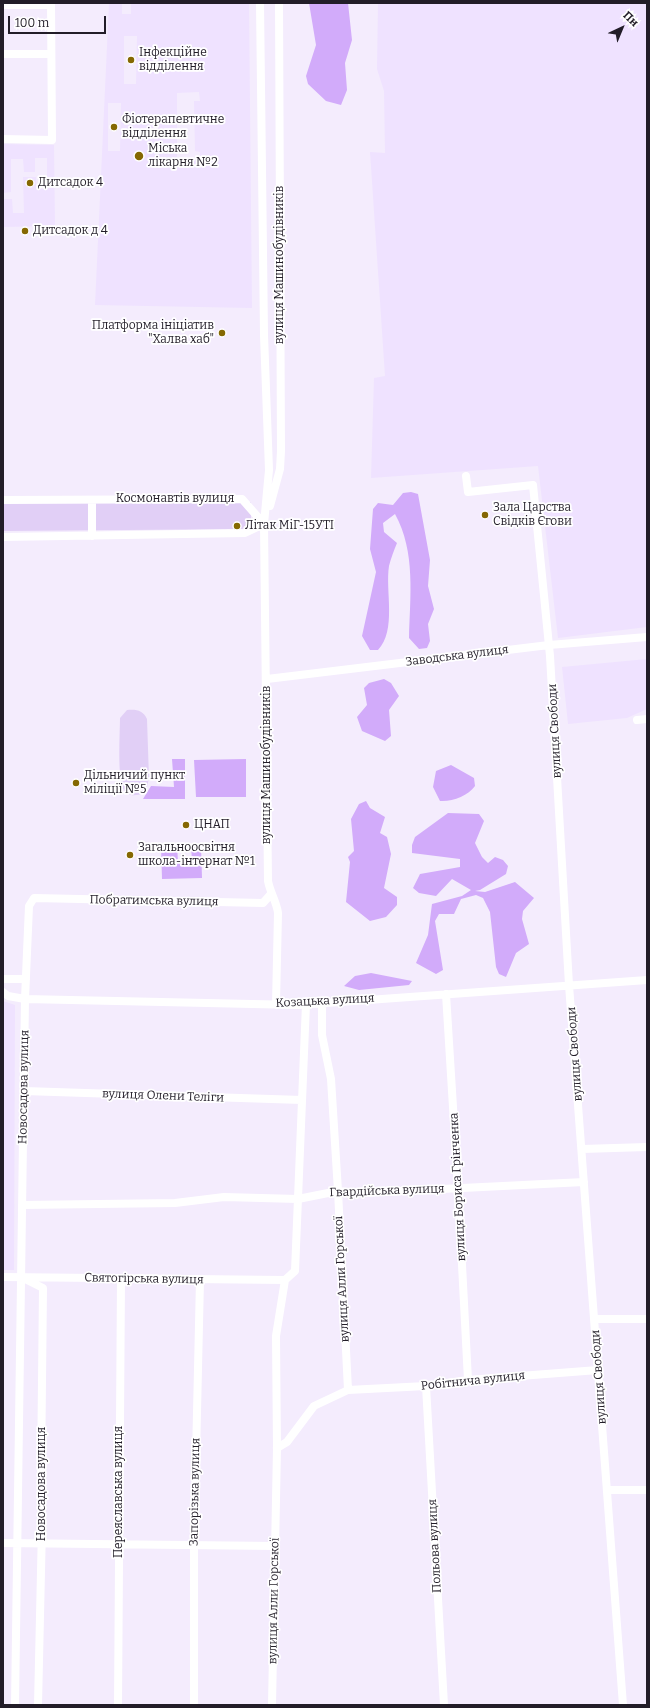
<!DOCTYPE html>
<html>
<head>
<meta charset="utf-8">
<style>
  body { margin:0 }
  #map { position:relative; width:650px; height:1708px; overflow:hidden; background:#f4ecfd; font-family:Bitter,serif }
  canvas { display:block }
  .frame { position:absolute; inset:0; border:4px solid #221d28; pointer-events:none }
  .north { position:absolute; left:602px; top:8px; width:40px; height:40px; -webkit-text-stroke:3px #fff; paint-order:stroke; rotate:44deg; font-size:11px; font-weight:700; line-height:16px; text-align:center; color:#221d28 }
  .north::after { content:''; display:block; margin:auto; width:14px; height:18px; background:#221d28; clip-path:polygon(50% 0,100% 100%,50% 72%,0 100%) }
  .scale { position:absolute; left:8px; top:16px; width:98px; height:18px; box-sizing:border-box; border:2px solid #221d28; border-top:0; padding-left:5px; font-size:12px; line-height:14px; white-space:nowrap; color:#221d28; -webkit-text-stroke:3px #fff; paint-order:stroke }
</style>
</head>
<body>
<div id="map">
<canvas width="650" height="1708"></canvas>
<div class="frame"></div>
<div class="north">Пн</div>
<div class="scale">100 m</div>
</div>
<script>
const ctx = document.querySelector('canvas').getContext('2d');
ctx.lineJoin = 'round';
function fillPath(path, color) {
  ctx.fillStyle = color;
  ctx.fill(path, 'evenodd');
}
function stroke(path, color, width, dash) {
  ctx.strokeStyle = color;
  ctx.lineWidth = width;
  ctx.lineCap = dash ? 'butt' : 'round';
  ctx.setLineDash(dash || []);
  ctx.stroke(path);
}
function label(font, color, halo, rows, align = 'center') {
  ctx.font = font + ' Bitter,serif';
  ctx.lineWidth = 3.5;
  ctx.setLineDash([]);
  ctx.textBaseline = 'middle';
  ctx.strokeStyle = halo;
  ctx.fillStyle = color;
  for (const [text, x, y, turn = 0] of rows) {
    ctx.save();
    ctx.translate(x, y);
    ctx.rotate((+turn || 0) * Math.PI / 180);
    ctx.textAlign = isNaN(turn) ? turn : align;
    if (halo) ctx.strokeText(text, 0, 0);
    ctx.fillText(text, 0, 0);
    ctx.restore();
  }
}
fillPath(new Path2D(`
  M109 3H122V14H131V3H249L252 308 95 305ZM124 36H137L136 84H124ZM199 92 200 101H194L195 151 200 152V160H177V93ZM108 103H121L120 151H108Z
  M378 3H647V627L558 638 538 466 371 478 374 378 385 376 370 152 385 153 384 91 377 69Z
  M3 144 54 145 55 226 3 227V199H12L13 213H24L23 177H36V189H47V158H35V172H24L23 159H11V192L3 193Z
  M647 659V709L627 718 568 724 562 667Z
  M3 1001 15 1005 14 1270H3Z`), '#efe2ff');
fillPath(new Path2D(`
  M251 502V529L3 531V503Z
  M127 710C136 709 143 710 147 719L149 778 147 787 143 793C137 796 128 797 124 790 117 780 120 733 120 718Z`), '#e1cff6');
fillPath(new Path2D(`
  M309 3H348L352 40 345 63 347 90 341 105 326 101 308 84 306 76 316 45Z
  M411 492 418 494 430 560 428 586 434 609 428 624 430 641 427 648 419 649 409 638C410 597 416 552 395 514L383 523 384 532 397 543C394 550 391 558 389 566 385 591 397 630 378 650H370L362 636 376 572 370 549 373 509 378 503 393 505 403 493Z
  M384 679 391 683 399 696 389 710 391 736 385 741 362 731 357 717 367 705 364 688 369 683Z
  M172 759H185V799H143L151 786 174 787Z
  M246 759V797H196L194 760Z
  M451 765 474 778 475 786C468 796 452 802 440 801L433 787 436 771Z
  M366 801 370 808 385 817 380 833 387 837 391 854 384 888 397 897V905L386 917 370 921 346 902 350 862 348 857 354 851 351 819 359 804Z
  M448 813 479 814 484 821 475 843 482 857 488 863 495 857 503 860 508 866 506 874 480 890 475 891 485 892 515 882 534 898 523 911 522 919 529 944 516 953 506 977 499 974 496 967 490 912 483 898 476 895 461 899 454 914H439L435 921 443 970 436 974 416 963 428 935 432 904 462 896 471 890 452 879 436 896 419 893 413 888 420 874 460 867V859L412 853V845L415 837Z
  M161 845H177L178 862 192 861 191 845H201L202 878 162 879Z
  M371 973 412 981 409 985 359 990 344 986 355 976Z`), '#d2abfa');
stroke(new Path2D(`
  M260 3 264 335 269 470 264 524 268 881C270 892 277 903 278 913L276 1004
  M3 5H51
  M3 54H51
  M3 139 52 140 51 3
  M466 476 468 492 533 485 550 656 569 985 623 1705
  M3 500 242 499 264 524
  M270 506 280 469 281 451 279 3
  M92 536V500
  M3 537 245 533 264 524
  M267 679 549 645 647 637
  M637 720 647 719
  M3 979H26
  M3 992 8 996 25 999 298 1005 647 980
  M446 994 458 1188 468 1380
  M24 1091 302 1100
  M582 1149 647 1147
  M22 1205 175 1203 224 1197 298 1199 338 1191 361 1193 584 1182
  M3 1277 285 1280
  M21 1277 43 1288 41 1474 42 1527 38 1705
  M594 1319H647
  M426 1386 444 1705
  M348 1390 426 1386 468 1380 598 1370
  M277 1448 287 1442 314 1406 348 1390 338 1191 331 1079 322 1035V1003
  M607 1490H647
  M3 1543 275 1546
  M15 1705 25 999 29 906 34 898 263 903 271 894
  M118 1705 121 1279
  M194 1705V1545L200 1280
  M272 1705 277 1448 276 1336 285 1280 295 1271 306 1004`), '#fff', 8);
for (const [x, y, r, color] of [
  [131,60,4,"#856802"],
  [114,127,4,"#856802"],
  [139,156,5,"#856802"],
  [30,183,4,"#856802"],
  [25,231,4,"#856802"],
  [222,333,4,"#856802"],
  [485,515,4,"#856802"],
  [237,526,4,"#856802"],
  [76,783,4,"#856802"],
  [186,825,4,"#856802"],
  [130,855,4,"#856802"]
]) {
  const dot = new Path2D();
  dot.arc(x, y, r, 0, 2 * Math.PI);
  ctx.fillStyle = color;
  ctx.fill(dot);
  stroke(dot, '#fff', 1.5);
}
label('12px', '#221d28', '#fff', [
  ["Інфекційне",139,53],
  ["відділення",139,67],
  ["Фіотерапевтичне",122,120],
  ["відділення",122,134],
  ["Міська",148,149],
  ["лікарня №2",148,163],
  ["Дитсадок 4",38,183],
  ["Дитсадок д 4",33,231],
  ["Платформа ініціатив",214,326,"right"],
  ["\"Халва хаб\"",214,340,"right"],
  ["Зала Царства",493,508],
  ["Свідків Єгови",493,522],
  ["Літак МіГ-15УТІ",245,526],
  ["Дільничий пункт",84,776],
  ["міліції №5",84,790],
  ["ЦНАП",194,825],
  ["Загальноосвітня",138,848],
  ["школа-інтернат №1",138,862]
], 'left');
label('12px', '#221d28', '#fff', [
  ["вулиця Машинобудівників",280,265,-90],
  ["Космонавтів вулиця",175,499],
  ["Заводська вулиця",457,656,-7],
  ["вулиця Свободи",555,731,-93],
  ["вулиця Машинобудівників",267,765,-90],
  ["Побратимська вулиця",154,901,1],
  ["Козацька вулиця",325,1001,-3],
  ["вулиця Свободи",575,1054,-94],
  ["Новосадова вулиця",24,1087,-89],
  ["вулиця Олени Теліги",163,1096,2],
  ["вулиця Бориса Грінченка",458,1187,-93],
  ["Гвардійська вулиця",387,1191,-2],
  ["Святогірська вулиця",144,1279,1],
  ["вулиця Алли Горської",342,1279,-93],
  ["вулиця Свободи",599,1377,-94],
  ["Робітнича вулиця",473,1381,-6],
  ["Новосадова вулиця",42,1484,-90],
  ["Переяславська вулиця",119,1492,-90],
  ["Запорізька вулиця",195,1492,-89],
  ["Польова вулиця",435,1546,-93],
  ["вулиця Алли Горської",274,1601,-89]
]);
</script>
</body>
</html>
